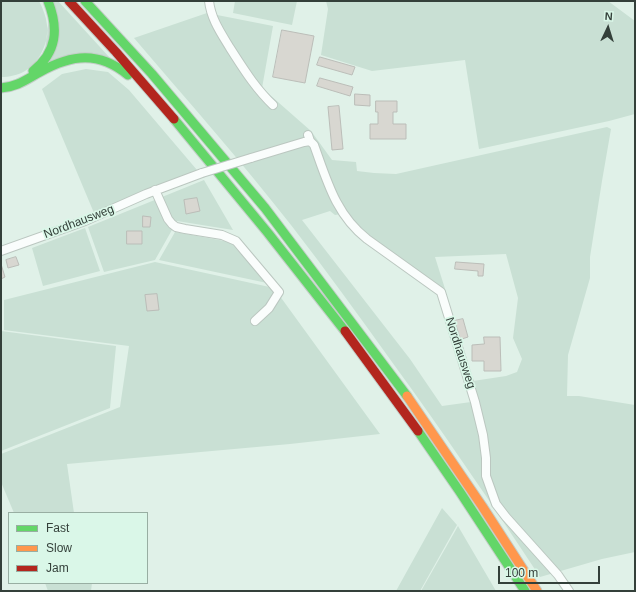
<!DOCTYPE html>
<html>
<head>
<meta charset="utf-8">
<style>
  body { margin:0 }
  #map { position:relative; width:636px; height:592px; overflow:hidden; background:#e0f1e8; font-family:Arial,sans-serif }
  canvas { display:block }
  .frame { position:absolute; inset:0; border:2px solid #34403a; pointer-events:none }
  .legend { position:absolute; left:8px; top:512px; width:140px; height:72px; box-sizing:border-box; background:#daf7e8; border:1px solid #98aea2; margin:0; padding:5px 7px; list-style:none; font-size:12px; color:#34403a }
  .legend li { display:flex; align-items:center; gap:8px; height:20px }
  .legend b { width:20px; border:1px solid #98aea2 }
  .north { position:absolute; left:588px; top:8px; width:40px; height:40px; -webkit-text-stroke:3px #daf7e8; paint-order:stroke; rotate:4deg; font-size:11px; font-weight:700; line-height:16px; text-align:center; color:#34403a }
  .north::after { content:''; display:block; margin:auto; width:14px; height:18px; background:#34403a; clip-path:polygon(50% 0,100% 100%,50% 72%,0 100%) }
  .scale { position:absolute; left:498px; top:566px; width:102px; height:18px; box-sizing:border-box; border:2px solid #34403a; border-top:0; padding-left:5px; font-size:12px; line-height:14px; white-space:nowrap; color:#34403a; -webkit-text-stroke:3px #daf7e8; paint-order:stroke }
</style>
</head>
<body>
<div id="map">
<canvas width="636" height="592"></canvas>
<div class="frame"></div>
<ul class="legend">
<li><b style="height:5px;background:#63d668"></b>Fast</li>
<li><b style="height:5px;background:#ff974d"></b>Slow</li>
<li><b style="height:5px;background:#b3261e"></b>Jam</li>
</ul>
<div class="north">N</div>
<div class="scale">100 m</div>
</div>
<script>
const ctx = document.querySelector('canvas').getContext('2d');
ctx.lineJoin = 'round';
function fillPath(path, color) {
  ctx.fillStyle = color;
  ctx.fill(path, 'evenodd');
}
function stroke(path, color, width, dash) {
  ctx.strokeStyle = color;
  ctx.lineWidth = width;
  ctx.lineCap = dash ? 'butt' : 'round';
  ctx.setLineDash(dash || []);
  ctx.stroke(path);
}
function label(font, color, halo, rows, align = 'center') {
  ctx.font = font + ' Arial,sans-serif';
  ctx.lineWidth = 3.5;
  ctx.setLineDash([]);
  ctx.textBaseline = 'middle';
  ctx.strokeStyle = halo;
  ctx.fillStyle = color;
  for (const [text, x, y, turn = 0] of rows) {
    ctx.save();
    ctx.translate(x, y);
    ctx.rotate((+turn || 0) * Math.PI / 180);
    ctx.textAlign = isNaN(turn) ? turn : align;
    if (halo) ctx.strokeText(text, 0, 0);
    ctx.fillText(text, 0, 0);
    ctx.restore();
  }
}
fillPath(new Path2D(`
  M1 1H39C43 9 46 16 47 25 50 41 39 63 25 71 18 75 9 77 1 77Z
  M51 1H58L110 58 43 67Z
  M235 1H297L292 25 233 13Z
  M326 1H608L635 21V114L609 121 479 149 465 60 372 71 321 55 328 9Z
  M207 13 273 26 262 88 311 131 332 160 356 162 357 171 374 173 396 174 607 127 611 129 602 181 590 257V278L568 355 567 396H579L635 405V552L602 559 540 577C492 504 443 432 392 362 359 316 326 270 291 225 241 161 187 100 134 38ZM330 211 335 215 348 213 363 232 446 292 435 257 506 254 518 298 513 338 522 359 517 372 506 376 473 381 481 410 471 402 442 406 410 359 302 220Z
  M86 69 108 72 129 90 197 170 94 213 42 89 62 74Z
  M204 180 233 230 177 221 155 260 104 272 88 227Z
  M85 228 100 271 43 286 32 248Z
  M175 232 230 242 267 283 159 260Z
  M155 262 274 288 380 434 290 444 67 464 74 513H14L1 482V454L120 407 129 346 4 330V300Z
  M1 331 116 346 110 408 1 451Z
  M442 508 457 525 420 591H396Z
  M458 526 496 591H421Z
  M45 583H92L91 591H48Z`), '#c9e0d4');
const building = new Path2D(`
  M282 30 314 36 305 83 273 77Z
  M320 57 355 67 352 75 317 65Z
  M320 78 353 87 350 96 317 86Z
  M355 94 370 95V106L355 105Z
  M376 101H397V112H393V124H406V139H370V124H378V112H376Z
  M339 106 343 149 332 150 328 107Z
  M197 198 200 211 186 214 184 200Z
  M143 216 151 217 150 227H143Z
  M127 231H142V244H127Z
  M16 257 19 265 8 268 6 260Z
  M456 262 484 264 483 276H478V271L455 269Z
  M1 264 5 277 1 279Z
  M157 294 159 310 147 311 145 295Z
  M463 319 468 337 459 340 454 321Z
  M484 337H500L501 371H484V361H472V345L484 344Z`);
fillPath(building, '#d8d7d1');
stroke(building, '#bbbdb8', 1);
const street = new Path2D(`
  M209 1C211 19 221 33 230 48 243 68 255 88 273 105
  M308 135 310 141 314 145C327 181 336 215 367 239L441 292 475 402 483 435 486 458V476L496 504 506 517 558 575 569 591
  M251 158 304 142 310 141
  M155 190 168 219 172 224 176 227 185 229 222 235 236 241 279 292 269 308 255 321
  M1 251 85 221 146 194 202 173`);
const fast = new Path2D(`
  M85 1 152 74 265 208 407 396
  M33 71C57 52 59 29 48 1
  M1 88C17 87 27 79 40 72 72 54 99 51 128 75
  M174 119 268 233 345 331
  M418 431 460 492 525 591`);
const slow = new Path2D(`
  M407 396 482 506 537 591`);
const jam = new Path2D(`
  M69 1 116 52 174 119
  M345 331 418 431`);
stroke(street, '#bbc7c0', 10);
stroke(fast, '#c4cdc8', 11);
stroke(slow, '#c4cdc8', 11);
stroke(jam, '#c4cdc8', 11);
stroke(street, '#fafdfc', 8);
stroke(fast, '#63d668', 9);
stroke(slow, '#ff974d', 9);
stroke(jam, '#b3261e', 9);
const streetBridge = new Path2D(`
  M202 173 251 158`);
stroke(streetBridge, '#bbc7c0', 10, []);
stroke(streetBridge, '#fafdfc', 8);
label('12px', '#34403a', '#daf7e8', [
  ["Nordhausweg",79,222,-21],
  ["Nordhausweg",460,353,72]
]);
</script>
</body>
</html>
